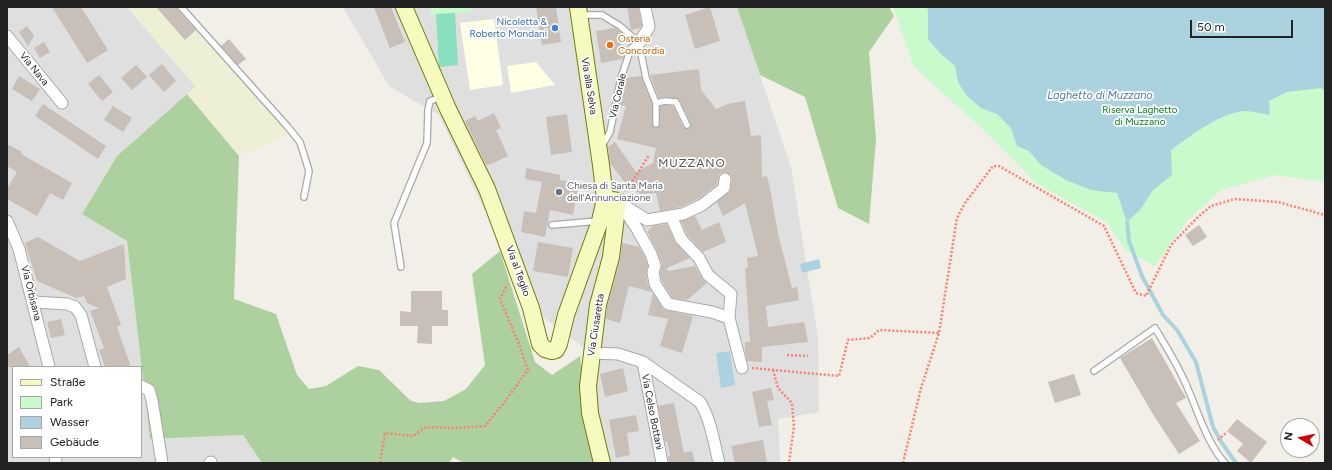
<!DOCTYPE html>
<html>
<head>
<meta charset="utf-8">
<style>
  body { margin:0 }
  #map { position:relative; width:1332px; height:470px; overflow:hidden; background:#f2efe9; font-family:Figtree,sans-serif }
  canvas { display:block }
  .frame { position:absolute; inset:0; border:8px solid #222; pointer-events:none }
  .legend { position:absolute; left:12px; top:366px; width:130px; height:92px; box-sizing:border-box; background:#fff; border:1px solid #a7a7a7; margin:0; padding:5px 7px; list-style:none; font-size:12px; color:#222 }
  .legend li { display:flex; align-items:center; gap:8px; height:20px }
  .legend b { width:20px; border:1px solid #a7a7a7 }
  .north { position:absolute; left:1280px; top:418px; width:40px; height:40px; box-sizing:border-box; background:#fff; border:1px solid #a7a7a7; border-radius:50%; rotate:279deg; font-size:11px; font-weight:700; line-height:16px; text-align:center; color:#222 }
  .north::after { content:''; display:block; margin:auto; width:14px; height:18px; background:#d40000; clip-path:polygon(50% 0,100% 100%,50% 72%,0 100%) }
  .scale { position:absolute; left:1190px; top:20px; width:103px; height:18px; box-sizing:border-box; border:2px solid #222; border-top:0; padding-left:5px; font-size:12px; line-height:14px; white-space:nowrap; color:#222; -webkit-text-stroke:3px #fff; paint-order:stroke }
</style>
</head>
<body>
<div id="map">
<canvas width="1332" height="470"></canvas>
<div class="frame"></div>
<ul class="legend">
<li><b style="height:5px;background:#f7fabf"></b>Straße</li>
<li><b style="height:11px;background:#c8facc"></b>Park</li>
<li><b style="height:11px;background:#aad3df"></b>Wasser</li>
<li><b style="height:11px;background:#c7bfb8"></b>Gebäude</li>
</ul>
<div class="north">N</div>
<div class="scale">50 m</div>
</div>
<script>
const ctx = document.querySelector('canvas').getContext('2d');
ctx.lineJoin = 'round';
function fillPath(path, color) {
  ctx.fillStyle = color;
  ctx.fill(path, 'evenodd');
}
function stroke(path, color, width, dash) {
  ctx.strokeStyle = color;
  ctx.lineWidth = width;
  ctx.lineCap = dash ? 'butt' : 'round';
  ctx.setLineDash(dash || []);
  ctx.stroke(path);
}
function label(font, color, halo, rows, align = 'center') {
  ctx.font = font + ' Figtree,sans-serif';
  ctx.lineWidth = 3.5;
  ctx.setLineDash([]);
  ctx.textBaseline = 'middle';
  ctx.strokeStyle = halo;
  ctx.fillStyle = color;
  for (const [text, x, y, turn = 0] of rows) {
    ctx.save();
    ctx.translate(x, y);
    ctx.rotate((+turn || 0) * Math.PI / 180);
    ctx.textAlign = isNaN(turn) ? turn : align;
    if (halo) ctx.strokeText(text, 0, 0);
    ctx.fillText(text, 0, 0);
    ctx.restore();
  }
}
fillPath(new Path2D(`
  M7 7H127L196 87 187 94 117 156 82 214 127 241 150 439 243 435 262 463H7ZM13 367H141V457H13Z
  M343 7H737L791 167 818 338 819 412 778 419 780 461 782 463H597L591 353 531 308 439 115 389 86Z`), '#e0dfdf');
fillPath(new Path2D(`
  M494 19 503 85 470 90 460 23Z
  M536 62 555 85 511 93 507 66Z`), '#ffffe5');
fillPath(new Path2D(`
  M127 7H176L290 134 239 156 187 94 196 87Z`), '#eef0d5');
fillPath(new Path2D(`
  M737 7H889L894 16 869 52 876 139 869 224 838 208 805 97 760 75Z
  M187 94 239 156 234 299 276 314 297 375 309 389 326 386 358 366 379 370 411 401 420 403 444 401 466 389 485 365 472 274 500 251 535 362 552 375 580 356 594 463H464L453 457 449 463H262L243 435 150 439 127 241 82 214 117 156Z`), '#add19e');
fillPath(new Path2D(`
  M430 7H473L474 11 431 15Z
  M893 7H1325V182L1275 175 1221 190 1188 220 1155 266 1125 250 1108 223 1036 183 986 132 914 67Z`), '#c8facc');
fillPath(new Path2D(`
  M455 13 458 65 439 67 436 14Z`), '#88e0be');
fillPath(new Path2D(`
  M927 7H1325V91L1321 88 1287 92 1269 101 1270 115C1263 114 1253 111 1245 111 1221 112 1190 136 1171 150L1172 175 1153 190 1140 210 1127 222 1117 193 1091 190 1066 180 1041 165 1029 151 1017 146 1011 128 997 114 981 108 967 96 958 82 955 66 940 53 928 39V12Z
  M819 259 821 268 802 273 800 264Z
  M730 351 735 385 721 388 716 353Z`), '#aad3df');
stroke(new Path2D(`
  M1127 222 1129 241 1142 276 1163 315 1177 330 1196 362 1213 427 1222 443 1236 463`), '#aad3df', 4);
fillPath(new Path2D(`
  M52 7H81L108 50 87 63Z
  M156 7H177L178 10 196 30 185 40Z
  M374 7H391L405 42 390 48Z
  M536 7H556L561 42 542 45Z
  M627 7H638L642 26 640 28 631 30Z
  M710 7 720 41 695 49 685 15Z
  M27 26 34 36 28 46 19 32Z
  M614 28 620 31 624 56 623 59 601 63 596 31Z
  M229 39 246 59 238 65 221 46Z
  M44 42 50 52 40 58 34 48Z
  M162 64 176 81 164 92 149 75Z
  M136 65 147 77 132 90 121 78Z
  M699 69 701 90 716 109 728 104 745 101 751 136 761 135 762 177 767 176 770 188 778 234 792 288 797 287 799 300 766 306 768 327 804 322 808 342 762 347V362L747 361 745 351V342H750L745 268 748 267 747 258 758 256 745 203 723 216 717 202 730 191 732 180 731 176 726 172 722 173 719 175 717 184 698 199 681 207 660 211 656 193 640 194 624 181 610 163 608 147 615 142 636 172 653 163 656 148 617 139 626 106 620 105 625 78 641 76 652 104V124L654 127 656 128 660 126V106L665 105 673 106 683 127 687 129 691 127V124L680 100 677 98 665 97 659 98 650 75Z
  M99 75 113 92 102 101 88 84Z
  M19 76 40 89 32 101 12 89Z
  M43 104 106 146 98 159 35 116Z
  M113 106 132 118 123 132 104 120Z
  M494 113 501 128 496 130 508 156 491 164 486 165 465 121 475 116 478 121Z
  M567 114 572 152 551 155 546 117Z
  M7 144 22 152 21 154 72 183 63 200 50 193 37 216 7 199V189L17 172 7 166Z
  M526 168 560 175V180L579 184 573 215 550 210 545 237 521 232 524 211 536 213 542 182 525 179Z
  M695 216 702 230 719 222 726 242 703 252 687 235 681 221Z
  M667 224 675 242 690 258 667 268 668 271 695 266 702 278 707 283 687 300 672 298 662 281 660 273 662 264 657 251 648 233 647 232 653 226Z
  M1199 225 1207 237 1193 246 1185 235Z
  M38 237 80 261 124 244 126 279 107 287 121 325 117 327 131 367H105L99 350 104 348 90 311 99 308 87 303 84 296 76 298 37 281 25 243Z
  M538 242 573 248 568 277 533 271Z
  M622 243 639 247 645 257 648 266 646 273 648 285 652 292 629 286 620 323 606 319 607 307 620 259Z
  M411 291H442V310H448V326H432V344L417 343 418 326H400V311L411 312Z
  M653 293 664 310 693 316 682 353 660 346 668 319 648 315Z
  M61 319 65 335 51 338 47 322Z
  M1152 338 1186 398 1176 403 1200 441 1179 454 1154 416 1120 358Z
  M19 347 30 367H7V355Z
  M623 368 628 391 605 397 600 374Z
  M1074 374 1081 395 1055 403 1048 382Z
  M771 388 774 400 767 401 772 425 759 427 752 392Z
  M674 403 684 453 692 451 695 463H669L668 456H670L667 441 665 442 658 406Z
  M636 415 639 431 627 433 630 455 616 458 609 420Z
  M1237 419 1267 442 1251 463 1237 451 1243 444 1227 431Z
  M763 440 767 463H735L731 446Z`), '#c7bfb8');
const lane = new Path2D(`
  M181 7 287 126 300 142 309 171 304 197
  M581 15H602L620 26 639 43 646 78 656 103V124
  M656 103 665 101 676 102 687 125
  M602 146 610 132 621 78 631 48 639 43
  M552 225 598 221
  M401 267 394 223 427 143 428 110 430 101 441 97
  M1094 371 1155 328C1165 345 1176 362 1184 380 1196 405 1206 443 1225 463`);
const street = new Path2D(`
  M7 36 62 103
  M639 43 649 27 645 7
  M618 201 636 227 651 254 655 266 653 272 655 284 668 304 712 312 729 318
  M623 205 647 220 683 214 702 205 724 188 725 179
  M671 216 681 239 699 258 708 275 731 294 729 318 742 368
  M7 221 19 249 49 367
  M34 302 67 304 75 307 81 315 95 367
  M591 353 618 354 643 362 700 402C711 420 714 443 719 463
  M643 362 662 463
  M141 386 149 390 152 400 162 463
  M55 463 56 457
  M210 463 211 462`);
const secondary = new Path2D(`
  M404 7 448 109 487 189 531 308 540 344 545 349 552 351 556 350 559 344 566 315 600 221 605 199 601 165 578 7
  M602 463 590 413 588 386 598 305 611 257 618 201 605 199`);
stroke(lane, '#a9a9a9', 8);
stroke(street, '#a9a9a9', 13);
stroke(secondary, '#707d05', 18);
stroke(new Path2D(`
  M625 191 638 173 649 155
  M787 355 808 356
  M752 368 839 376 848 340 870 338 879 330 939 333
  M773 370 778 388 792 403 794 426 789 463
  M1218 440 1227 432
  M380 463 385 433 413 436 426 427 455 428 485 426 506 400 528 370 519 344 500 299 507 285
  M903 463 921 388 939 333 957 218 965 203 993 166H999L1104 226 1136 293 1146 296 1171 245 1198 217 1211 206 1235 199 1278 202 1325 215`), '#fa8072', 2.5, [2, 2]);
stroke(lane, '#fff', 5.5);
stroke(street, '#fff', 11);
stroke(secondary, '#f7fabf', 16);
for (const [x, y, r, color] of [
  [555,28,4,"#3f7fe0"],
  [610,45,4,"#e8710a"],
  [559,192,4,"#6b7280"]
]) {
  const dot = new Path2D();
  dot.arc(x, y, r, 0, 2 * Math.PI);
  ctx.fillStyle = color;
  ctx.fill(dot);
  stroke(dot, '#fff', 1.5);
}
label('10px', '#366cbe', '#fff', [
  ["Nicoletta &",547,22],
  ["Roberto Mondani",547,34]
], 'right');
label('10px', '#c56008', '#fff', [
  ["Osteria",618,39],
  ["Concordia",618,51]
], 'left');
label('10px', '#222', '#fff', [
  ["Via Nava",34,69,51],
  ["Via alla Selva",589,86,81],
  ["Via Corale",618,96,-77],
  ["Via al Teglio",518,271,70],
  ["Via Orbisana",31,293,76],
  ["Via Ciusaretta",596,325,-81],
  ["Via Celso Bottani",652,412,79]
]);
label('10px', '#0c8416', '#fff', [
  ["Riserva Laghetto",1140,110],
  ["di Muzzano",1140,122]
]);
label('10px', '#5b616d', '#fff', [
  ["Chiesa di Santa Maria",567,186],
  ["dell'Annunciazione",567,198]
], 'left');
label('italic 11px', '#4a7aab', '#fff', [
  ["Laghetto di Muzzano",1100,96]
]);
ctx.letterSpacing = '1px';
label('12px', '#555', '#fff', [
  ["MUZZANO",692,163]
]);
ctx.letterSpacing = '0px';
</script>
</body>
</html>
